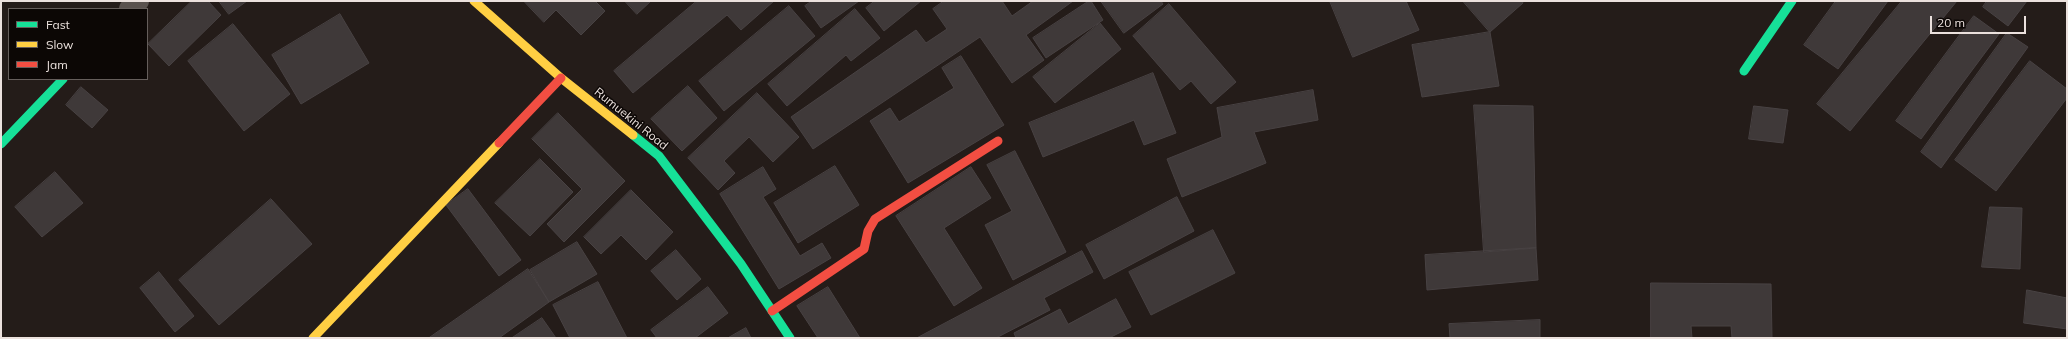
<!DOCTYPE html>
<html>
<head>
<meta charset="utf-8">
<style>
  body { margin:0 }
  #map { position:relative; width:2068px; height:339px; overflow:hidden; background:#241c19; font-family:Mulish,sans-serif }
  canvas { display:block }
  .frame { position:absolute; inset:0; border:2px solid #ebe1dd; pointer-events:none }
  .legend { position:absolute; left:8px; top:8px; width:140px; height:72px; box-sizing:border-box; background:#0c0705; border:1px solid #655e5b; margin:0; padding:5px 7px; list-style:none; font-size:12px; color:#ebe1dd }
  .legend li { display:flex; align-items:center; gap:8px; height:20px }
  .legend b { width:20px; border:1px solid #655e5b }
  .scale { position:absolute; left:1930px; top:16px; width:96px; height:18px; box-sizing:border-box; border:2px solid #ebe1dd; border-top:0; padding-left:5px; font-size:12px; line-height:14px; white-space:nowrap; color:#ebe1dd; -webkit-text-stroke:3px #0c0705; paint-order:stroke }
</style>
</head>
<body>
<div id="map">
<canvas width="2068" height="339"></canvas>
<div class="frame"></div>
<ul class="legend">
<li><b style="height:5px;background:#16e098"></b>Fast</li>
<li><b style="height:5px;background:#ffcf43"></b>Slow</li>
<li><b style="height:5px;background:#f24e42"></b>Jam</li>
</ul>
<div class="scale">20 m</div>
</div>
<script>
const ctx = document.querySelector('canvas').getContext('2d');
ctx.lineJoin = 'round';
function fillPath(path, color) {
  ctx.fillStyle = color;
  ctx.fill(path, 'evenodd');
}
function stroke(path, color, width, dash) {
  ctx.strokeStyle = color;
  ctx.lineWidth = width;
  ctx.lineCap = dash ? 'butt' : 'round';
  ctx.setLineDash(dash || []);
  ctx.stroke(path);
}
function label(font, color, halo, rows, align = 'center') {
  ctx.font = font + ' Mulish,sans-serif';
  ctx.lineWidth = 3;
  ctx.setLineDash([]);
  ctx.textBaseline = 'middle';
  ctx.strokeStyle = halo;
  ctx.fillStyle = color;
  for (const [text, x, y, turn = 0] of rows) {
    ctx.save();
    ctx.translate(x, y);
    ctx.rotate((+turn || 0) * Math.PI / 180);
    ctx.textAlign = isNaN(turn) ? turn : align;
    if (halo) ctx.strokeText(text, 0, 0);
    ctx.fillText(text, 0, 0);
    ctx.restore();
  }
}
const building = new Path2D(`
  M192 1H208L221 15 169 66 148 44Z
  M219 1H247L229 14Z
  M524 1H595L605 11 581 35 556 10 544 22Z
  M625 1H651L637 14Z
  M697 1H774L741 30 727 15 633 93 614 71Z
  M812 1H859L821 28 805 6Z
  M875 1H921L884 31 866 8Z
  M944 1H1002L1012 16 1033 1H1073L1026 35 1044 60 1012 83 980 37 813 149 791 117 916 30 926 43 947 29 933 9Z
  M1089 1H1091L1103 20 1046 58 1033 38Z
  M1101 1H1161L1163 4 1124 33Z
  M1330 1H1406L1419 30 1353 57Z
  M1463 1H1522L1523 3 1490 32Z
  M1836 1H1888L1838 69 1804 45Z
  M1902 1H1957L1850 131 1817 104Z
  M1987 1H2027L2008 26 1983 7Z
  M1169 4 1236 82 1211 104 1191 81 1180 90 1133 36Z
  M789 6 815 36 724 111 699 81Z
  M855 9 880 38 851 61 846 55 787 106 768 84Z
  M340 14 369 63 301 104 272 55Z
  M1974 16 1999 34 1921 139 1896 121Z
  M1100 23 1121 49 1055 103 1033 77Z
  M233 24 290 94 244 131 188 61Z
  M1490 32 1499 86 1422 97 1412 45Z
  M2007 33 2028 47 1941 168 1921 152Z
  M961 56 1004 125 908 183 870 121 890 108 899 122 954 88 942 68Z
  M2030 61 2067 89V98L1996 191 1955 160Z
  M1153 73 1176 133 1144 145 1134 120 1043 157 1029 123Z
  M688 86 717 118 682 151 651 119Z
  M81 87 108 110 92 128 66 105Z
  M1313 90 1318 120 1254 132 1266 163 1182 197 1167 159 1222 137 1217 108Z
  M757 93 799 137 773 162 749 137 724 161 735 173 718 190 688 158Z
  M1474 105 1533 106 1536 248 1484 252Z
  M1754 106 1788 110 1783 143 1749 139Z
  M558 113 625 181 564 242 547 224 582 189 532 139Z
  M1015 151 1066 252 1013 280 985 225 1012 211 987 165Z
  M540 159 573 192 530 236 495 203Z
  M835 166 859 205 798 243 774 203Z
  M763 167 776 189 763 197 800 256 822 243 831 258 779 289 720 194Z
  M971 167 991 198 944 228 982 288 954 306 896 216Z
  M55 172 83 203 42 237 15 207Z
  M468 189 521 260 499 276 446 205Z
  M631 190 673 232 646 260 621 235 601 254 584 237Z
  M1177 197 1194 231 1104 279 1086 245Z
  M271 199 312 244 219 325 179 280Z
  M1990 207 2022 208 2020 269 1982 267Z
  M1213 230 1235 273 1151 315 1129 272Z
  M577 242 597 274 549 302 530 270Z
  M1536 248 1538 280 1427 290 1425 255Z
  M676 250 701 279 677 300 651 271Z
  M1082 251 1093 272 1044 298 1050 310 996 338H917Z
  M528 269 549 302 499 338H429Z
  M159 272 194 316 175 332 140 288Z
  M598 282 627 338H570L553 305Z
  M1651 283 1771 284 1772 338H1732L1731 326H1691L1692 338H1651Z
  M708 287 728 313 695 338H657L651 330Z
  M828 287 860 338H818L797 306Z
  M2027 290 2067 298V329L2024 323Z
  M1116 299 1131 327 1109 338H1016L1014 333 1060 309 1068 324Z
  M542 318 556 338H512Z
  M1540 320V338H1450L1449 324Z
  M746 328 751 338H728Z`);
fillPath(building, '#3f3939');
stroke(building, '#484243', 1);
stroke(new Path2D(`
  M130 9 138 1`), '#5a524e', 22);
stroke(new Path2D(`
  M1744 71 1792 1
  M633 135 659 156 741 264 790 338
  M1 144 63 79`), '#16e098', 9);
stroke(new Path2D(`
  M474 1 561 78 633 135
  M313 338 499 143`), '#ffcf43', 9);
stroke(new Path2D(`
  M499 143 561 78
  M772 311 864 249 868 231 875 219 998 141`), '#f24e42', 9);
label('12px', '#ebe1dd', '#0c0705', [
  ["Rumuekini Road",631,119,39]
]);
</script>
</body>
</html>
